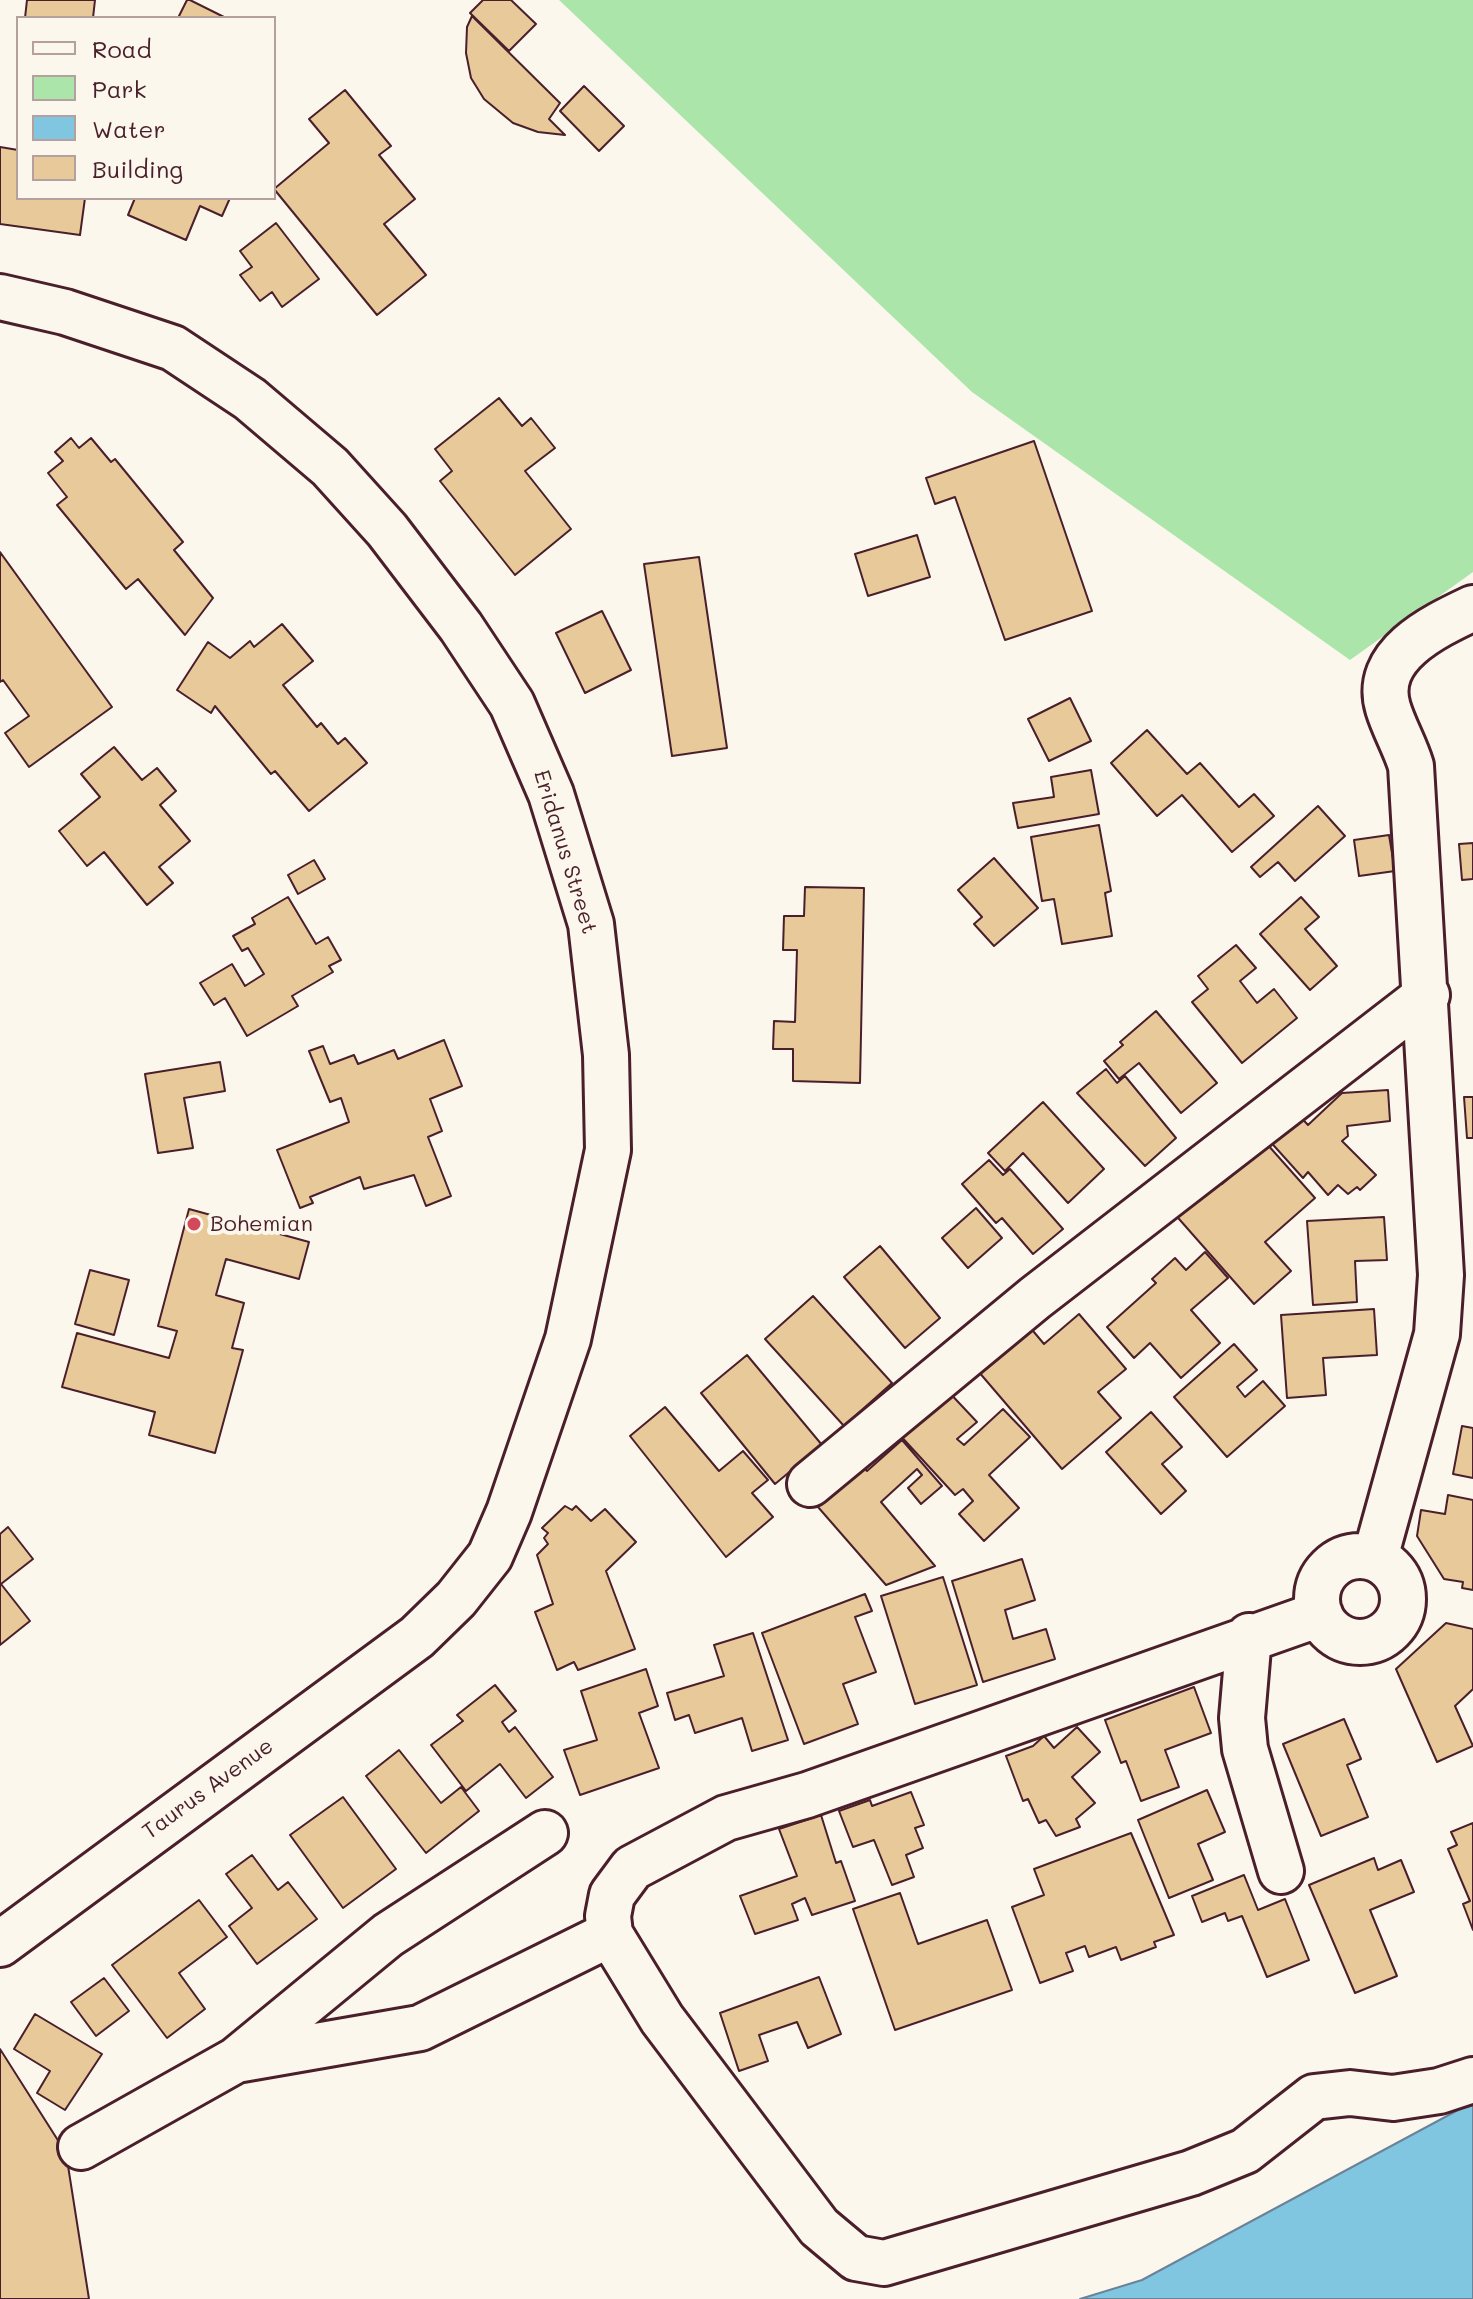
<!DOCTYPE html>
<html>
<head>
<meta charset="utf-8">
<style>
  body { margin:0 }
  #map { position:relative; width:1473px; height:2299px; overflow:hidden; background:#fbf7ec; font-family:Mali,sans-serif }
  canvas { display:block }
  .legend { position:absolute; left:16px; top:16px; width:260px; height:184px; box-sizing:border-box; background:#fbf7ec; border:2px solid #b4a19f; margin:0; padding:10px 14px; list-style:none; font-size:24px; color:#4a1f2b }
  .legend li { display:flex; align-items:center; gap:16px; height:40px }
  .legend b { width:40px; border:2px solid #b4a19f }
</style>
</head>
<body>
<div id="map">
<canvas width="1473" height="2299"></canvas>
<ul class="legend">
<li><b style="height:10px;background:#fbf7ec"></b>Road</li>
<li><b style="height:22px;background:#abe5aa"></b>Park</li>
<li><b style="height:22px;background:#80c6e1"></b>Water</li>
<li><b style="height:22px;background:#e7c99a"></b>Building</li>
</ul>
</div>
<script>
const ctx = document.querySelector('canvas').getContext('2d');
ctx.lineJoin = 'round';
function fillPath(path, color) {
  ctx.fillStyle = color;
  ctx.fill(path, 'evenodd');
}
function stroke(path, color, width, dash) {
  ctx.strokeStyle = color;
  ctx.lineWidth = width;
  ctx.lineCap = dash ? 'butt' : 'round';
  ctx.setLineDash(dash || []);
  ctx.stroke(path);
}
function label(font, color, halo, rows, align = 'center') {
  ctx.font = font + ' Mali,sans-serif';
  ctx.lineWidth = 8;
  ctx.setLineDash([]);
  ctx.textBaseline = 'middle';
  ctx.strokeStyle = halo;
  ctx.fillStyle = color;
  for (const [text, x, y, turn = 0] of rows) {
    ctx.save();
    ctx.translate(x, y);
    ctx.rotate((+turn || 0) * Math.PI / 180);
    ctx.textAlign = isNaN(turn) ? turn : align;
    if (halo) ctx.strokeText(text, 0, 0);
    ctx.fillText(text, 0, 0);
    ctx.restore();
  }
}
fillPath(new Path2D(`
  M559 0H1473V572L1350 660 972 392Z`), '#abe5aa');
const water = new Path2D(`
  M1473 2102V2299H1080L1142 2280Z`);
fillPath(water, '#80c6e1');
stroke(water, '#6a8398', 2);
const building = new Path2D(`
  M27 0H95L93 18H25Z
  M187 0H190L226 18H178Z
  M483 0H511L536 24 509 51 470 13Z
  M472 16 560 103 549 119 565 135 538 132 513 123 484 99 471 78 466 53 467 27Z
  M584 86 624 126 599 151 560 111Z
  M345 90 391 146 379 155 415 199 384 224 426 275 377 315 274 189 329 143 309 119Z
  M0 147 18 150V198H85L80 235 0 224Z
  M135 198H230L222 216 200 206 186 240 128 215Z
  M276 223 319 279 282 307 272 292 260 301 240 275 252 267 240 251Z
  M499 398 522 426 531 418 555 448 525 471 571 529 515 575 440 481 452 471 435 449Z
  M71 438 79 448 91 438 111 462 115 459 183 542 174 550 213 598 185 635 138 579 126 589 57 505 67 497 48 473 63 461 55 452Z
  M1034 441 1092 611 1005 640 955 497 935 504 926 478Z
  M917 535 930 577 868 596 855 554Z
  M0 552 112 707 29 767 5 733 29 716 3 680 0 682Z
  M699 557 727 748 672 756 644 564Z
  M602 611 631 670 585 693 556 633Z
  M282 624 313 661 283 685 317 727 321 723 338 744 345 738 367 763 309 811 275 771 271 774 215 706 211 713 177 690 208 642 230 658 250 641 254 647Z
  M1070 698 1091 741 1049 761 1028 719Z
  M1147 730 1187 774 1200 763 1239 807 1254 794 1274 816 1232 852 1182 795 1157 816 1111 763Z
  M114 747 142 780 157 768 176 791 160 805 190 841 159 867 173 883 147 905 104 852 87 866 59 831 100 797 81 774Z
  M1091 770 1099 814 1018 828 1013 803 1054 797 1051 777Z
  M1318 806 1345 836 1295 881 1278 862 1260 877 1251 867Z
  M1099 825 1111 891 1105 893 1112 936 1062 944 1054 899 1042 901 1031 837Z
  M1389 835 1395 871 1359 876 1354 840Z
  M1473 843V879L1462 880 1459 844Z
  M994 858 1038 908 994 946 974 924 982 917 958 890Z
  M314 860 325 879 298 894 288 875Z
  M805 887 864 888 860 1083 793 1081V1049H773L774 1021 795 1022 797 950H783L784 916H804Z
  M288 897 316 944 328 937 341 960 329 966 333 972 292 996 298 1006 247 1036 225 998 214 1005 200 983 232 964 245 986 264 974 248 948 242 951 233 936 255 924 252 918Z
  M1301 897 1319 917 1305 929 1337 966 1310 990 1260 934Z
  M1236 945 1256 968 1240 981 1257 1003 1274 989 1297 1018 1242 1063 1192 1002 1208 989 1198 976Z
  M1156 1011 1217 1083 1181 1113 1139 1063 1119 1079 1104 1061 1123 1045 1120 1042Z
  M444 1040 462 1086 430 1099 442 1131 428 1137 451 1196 426 1206 414 1175 364 1189 360 1177 310 1197 313 1203 300 1208 277 1150 349 1122 341 1098 330 1102 309 1051 323 1046 330 1064 354 1055 358 1064 394 1050 398 1059Z
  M220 1062 225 1091 184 1098 193 1148 158 1153 145 1074Z
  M1106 1069 1117 1083 1125 1076 1176 1138 1145 1166 1077 1093Z
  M1388 1090 1390 1121 1347 1126 1348 1136 1342 1141 1376 1175 1360 1190 1357 1187 1348 1194 1338 1185 1328 1195 1308 1172 1303 1178 1267 1138 1296 1112 1308 1125 1342 1093Z
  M1464 1097H1473V1138H1467Z
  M1043 1102 1104 1169 1068 1203 1023 1153 1005 1171 988 1153Z
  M1267 1144 1315 1198 1265 1242 1291 1271 1254 1304 1172 1211 1214 1174 1222 1184Z
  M989 1160 1003 1175 1010 1169 1063 1229 1033 1254 1002 1218 996 1223 962 1184Z
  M976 1208 1002 1238 968 1268 942 1238Z
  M189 1209 309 1242 299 1279 226 1259 216 1295 244 1303 232 1348 243 1350 215 1453 149 1435 155 1412 62 1387 77 1333 169 1358 177 1331 158 1326Z
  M1384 1217 1387 1260 1355 1261 1357 1302 1313 1305 1307 1221Z
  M880 1246 940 1318 905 1348 844 1277Z
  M1205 1252 1228 1278 1191 1310 1220 1343 1181 1378 1150 1343 1134 1358 1107 1327 1156 1283 1152 1279 1175 1258 1186 1270Z
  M90 1270 129 1280 114 1335 75 1324Z
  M813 1296 892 1383 844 1426 765 1339Z
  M1374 1309 1377 1355 1323 1358 1326 1395 1287 1398 1281 1315Z
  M1079 1314 1126 1369 1098 1392 1121 1418 1062 1469 972 1364 1023 1319 1044 1344Z
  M1234 1344 1257 1370 1237 1387 1245 1397 1263 1381 1285 1406 1227 1457 1174 1397Z
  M747 1355 822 1445 775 1484 701 1393Z
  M945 1388 977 1422 957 1439 964 1445 1003 1409 1030 1437 989 1475 1019 1508 984 1541 959 1514 973 1501 963 1489 955 1495 897 1432Z
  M665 1407 719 1471 743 1451 768 1480 752 1493 773 1517 726 1557 630 1436Z
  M1151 1412 1182 1447 1162 1464 1186 1491 1161 1514 1106 1452Z
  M1462 1426 1473 1428V1478L1453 1474Z
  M902 1440 942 1486 921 1504 908 1488 922 1475 917 1469 881 1502 935 1566 886 1585 818 1507 863 1467 867 1471Z
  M1448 1495 1473 1500V1590L1462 1588 1463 1582 1444 1579 1417 1536 1421 1510 1445 1514Z
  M565 1506 572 1510 576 1506 591 1521 605 1509 636 1542 606 1571 635 1649 578 1670 574 1662 557 1670 535 1612 553 1604 537 1555 548 1544 544 1538 548 1533 542 1528Z
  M8 1527 33 1559 1 1584 30 1621 0 1645V1534Z
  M1022 1559 1035 1600 1005 1610 1013 1639 1046 1629 1055 1659 983 1682 952 1581Z
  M943 1577 977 1685 915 1704 881 1596Z
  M865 1594 872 1611 855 1617 876 1672 843 1684 858 1724 804 1744 762 1633Z
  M1446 1623 1473 1629V1689L1455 1706 1473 1746 1437 1762 1396 1669Z
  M753 1633 788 1740 752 1751 742 1718 695 1733 689 1715 675 1720 667 1693 724 1676 714 1645Z
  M646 1669 658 1706 639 1713 659 1768 580 1795 564 1750 597 1740 581 1691Z
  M495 1685 516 1711 502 1722 509 1732 515 1727 553 1777 526 1798 500 1764 466 1791 431 1745 463 1721 457 1715Z
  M1194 1687 1211 1733 1165 1750 1179 1787 1141 1801 1126 1761 1121 1763 1105 1720Z
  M1344 1719 1361 1759 1347 1765 1368 1817 1321 1836 1283 1744Z
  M1077 1727 1100 1752 1072 1777 1095 1803 1076 1819 1080 1827 1056 1836 1046 1820 1039 1823 1028 1799 1023 1801 1006 1756 1033 1746 1044 1736 1054 1748Z
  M399 1750 441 1803 461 1787 479 1811 426 1853 366 1776Z
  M1207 1790 1225 1832 1198 1844 1213 1880 1169 1898 1138 1820Z
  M911 1792 924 1825 915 1828 923 1848 906 1855 914 1877 892 1885 874 1840 853 1847 839 1811 870 1800 872 1806Z
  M343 1797 396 1869 343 1908 290 1835Z
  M821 1815 836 1863 841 1861 855 1901 812 1915 805 1898 792 1904 798 1920 755 1934 740 1896 797 1876 779 1829Z
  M1473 1823V1930L1463 1904 1470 1901 1448 1849 1457 1845 1451 1832Z
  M1131 1833 1174 1935 1154 1942 1156 1947 1121 1960 1116 1947 1089 1957 1085 1946 1066 1953 1073 1971 1040 1983 1012 1907 1044 1895 1034 1869Z
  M252 1855 278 1890 288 1882 317 1919 257 1964 229 1926 252 1908 226 1874Z
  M1374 1858 1378 1870 1401 1860 1414 1892 1370 1910 1397 1976 1355 1993 1309 1885Z
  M1244 1875 1258 1910 1285 1899 1309 1960 1267 1977 1242 1916 1228 1921 1225 1913 1202 1922 1192 1896Z
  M900 1893 918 1944 987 1920 1012 1990 895 2030 853 1909Z
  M199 1900 227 1937 179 1973 205 2009 167 2038 112 1965Z
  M819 1977 841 2034 808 2048 797 2022 759 2035 768 2061 739 2071 720 2013Z
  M104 1978 129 2011 96 2036 71 2002Z
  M35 2014 102 2054 65 2110 37 2093 50 2071 14 2049Z
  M0 2049 66 2153 89 2299H0Z`);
fillPath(building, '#e7c99a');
stroke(building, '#4a1f2b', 2);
const minor = new Path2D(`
  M0 297 65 312 173 348 250 399 330 467 387 530 461 627 512 704 551 794 591 924 606 1055 608 1150 568 1339 509 1512 490 1556 456 1599 417 1637 0 1944
  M810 1484 1035 1298 1427 995
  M1317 1599a43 43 0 1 1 86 0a43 43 0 1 1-86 0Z
  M1375 1558 1437 1334 1441 1275 1411 766C1405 746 1394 728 1388 708 1372 655 1435 626 1473 608
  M1320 1614 807 1795 726 1818 632 1868 612 1895 608 1916 610 1934 662 2019 819 2227 856 2258 884 2263 1191 2173 1245 2151 1314 2097 1350 2093 1393 2098 1439 2091 1473 2080
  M1249 1636 1242 1718 1245 1749 1281 1871
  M236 2060 388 1935 545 1833
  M81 2147 236 2060 420 2028 610 1934`);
stroke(minor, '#4a1f2b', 50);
stroke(minor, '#fbf7ec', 44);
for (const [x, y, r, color] of [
  [194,1224,8,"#d1495b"]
]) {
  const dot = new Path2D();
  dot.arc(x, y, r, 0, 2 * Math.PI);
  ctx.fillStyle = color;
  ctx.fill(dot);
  stroke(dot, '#fbf7ec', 3);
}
label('22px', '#4a1f2b', '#fbf7ec', [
  ["Eridanus Street",565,852,73],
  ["Taurus Avenue",208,1789,-36]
]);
label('22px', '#4a1f2b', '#fbf7ec', [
  ["Bohemian",210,1224]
], 'left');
</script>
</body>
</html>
